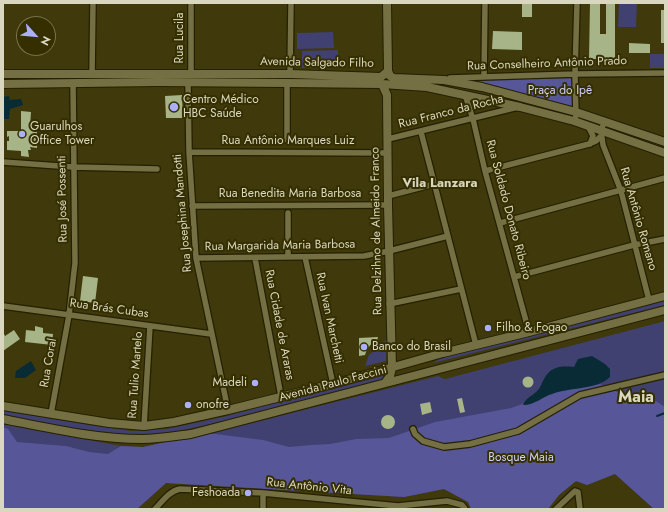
<!DOCTYPE html>
<html>
<head>
<meta charset="utf-8">
<style>
  body { margin:0 }
  #map { position:relative; width:668px; height:512px; overflow:hidden; background:#3f390b; font-family:Jost,sans-serif }
  canvas { display:block }
  .frame { position:absolute; inset:0; border:4px solid #d9d7bf; pointer-events:none }
  .north { position:absolute; left:16px; top:16px; width:40px; height:40px; box-sizing:border-box; background:#352f00; border:1px solid #77724c; border-radius:50%; rotate:117deg; font-size:11px; font-weight:700; line-height:16px; text-align:center; color:#d9d7bf }
  .north::after { content:''; display:block; margin:auto; width:14px; height:18px; background:#acaffb; clip-path:polygon(50% 0,100% 100%,50% 72%,0 100%) }
</style>
</head>
<body>
<div id="map">
<canvas width="668" height="512"></canvas>
<div class="frame"></div>
<div class="north">N</div>
</div>
<script>
const ctx = document.querySelector('canvas').getContext('2d');
ctx.lineJoin = 'round';
function fillPath(path, color) {
  ctx.fillStyle = color;
  ctx.fill(path, 'evenodd');
}
function stroke(path, color, width, dash) {
  ctx.strokeStyle = color;
  ctx.lineWidth = width;
  ctx.lineCap = dash ? 'butt' : 'round';
  ctx.setLineDash(dash || []);
  ctx.stroke(path);
}
function label(font, color, halo, rows, align = 'center') {
  ctx.font = font + ' Jost,sans-serif';
  ctx.lineWidth = 4;
  ctx.setLineDash([]);
  ctx.textBaseline = 'middle';
  ctx.strokeStyle = halo;
  ctx.fillStyle = color;
  for (const [text, x, y, turn = 0] of rows) {
    ctx.save();
    ctx.translate(x, y);
    ctx.rotate((+turn || 0) * Math.PI / 180);
    ctx.textAlign = isNaN(turn) ? turn : align;
    if (halo) ctx.strokeText(text, 0, 0);
    ctx.fillText(text, 0, 0);
    ctx.restore();
  }
}
fillPath(new Path2D(`
  M619 3H637L636 27H618Z
  M333 32 334 48 297 49V33Z
  M338 50V67L302 68V51Z
  M650 54H665V68H650Z
  M665 299V305L433 363 444 356Z
  M665 321V509H654L615 474 587 485 576 481 559 495 548 509H471L468 502 444 489 404 497 166 483 137 509H3V424L121 446 143 447 244 425 438 376 445 379Z
  M387 339 386 361 365 366 369 355Z
  M383 375 384 379 225 421 169 433 130 436 59 426 3 415V410L59 420 131 431 167 429 223 417Z`), '#404071');
fillPath(new Path2D(`
  M573 78V108L464 80Z
  M600 384 622 394 656 401 665 407V509H654L615 474 587 485 576 481 559 495 548 509H471L468 502 444 489 404 497 166 483 137 509H3V427L8 429 17 442 66 446 89 452 108 454 121 446 143 447 208 433 263 440 289 447 311 445 330 444 356 439 389 438 435 422 511 408 570 387Z`), '#565698');
fillPath(new Path2D(`
  M9 96 10 100 21 99 23 105 10 109 9 119H3V97Z
  M592 356 605 364 610 369V377C597 390 570 387 552 394 542 397 535 405 523 405 527 396 532 397 538 390 541 387 542 382 544 379 551 366 561 366 574 367L578 359Z
  M31 361 36 370 25 378H15L16 371Z`), '#092b35');
stroke(new Path2D(`
  M657 416 665 413`), '#092b35', 2);
fillPath(new Path2D(`
  M522 3H532V17H522Z
  M590 3H600V34H606V3H615V66H605V59H589Z
  M661 10H665V43H661Z
  M493 31 522 32V50L492 49Z
  M629 43 650 44V53H629Z
  M618 57H625V64H618Z
  M182 95 183 118H166L165 96Z
  M21 111 31 112 30 127 37 129V148L30 147 31 150H28L29 157 21 156V151L7 150V141H9V136L7 137V131H21Z
  M83 276 98 278 95 303 80 301Z
  M35 326 43 328V333L53 334 52 345 25 342 26 330 35 331Z
  M14 330 20 339 3 351V332L5 336Z
  M378 337 376 345 373 342 367 349 365 355 359 356V338Z
  M522.5 382a5.5 5.5 0 1 1 11 0a5.5 5.5 0 1 1-11 0Z
  M462 398 465 412 460 413 457 399Z
  M430 402 432 412 422 415 420 404Z
  M381 422a7 7 0 1 1 14 0a7 7 0 1 1-14 0Z`), '#a6b487');
const street = new Path2D(`
  M92 74 93 3
  M191 74V3
  M290 74 291 3
  M484 76 485 3
  M450 78 575 74 665 73
  M188 83 189 152 196 258 228 410
  M287 83V140
  M465 95 473 119 485 171 529 332
  M574 121 576 116 575 74 577 3
  M605 121 601 130 603 145 621 191 649 300
  M588 126 593 136 590 144
  M421 132 476 345
  M388 139 518 107
  M189 152 388 153
  M3 162 73 167 157 169
  M485 171 589 144 596 141 601 136
  M388 196 434 184
  M192 206 388 205
  M288 213V257
  M500 223 665 178
  M305 257 333 384
  M196 258 364 256 389 251 448 236
  M255 258 281 396
  M514 277 634 245 665 239
  M389 304 461 289
  M3 306 211 334
  M51 414 69 315 75 263 73 83
  M144 426 150 326
  M413 429 415 434 423 441 444 447 470 444 518 431 580 395 665 375
  M155 509C162 502 169 491 180 489L263 493 398 506 447 501 462 505 465 509
  M263 509V493
  M556 509 575 491 578 492 580 509`);
const secondary = new Path2D(`
  M387 3 388 71
  M388 71 390 76 394 78 444 80 482 87 576 112 665 142
  M3 74H290L381 77 388 71
  M3 84 157 82 287 83 382 84 427 87 520 107 574 121 665 153
  M382 84 387 95 388 205 392 368 390 376 385 383
  M3 406 109 423 144 426 174 422 228 410 333 384 443 353 529 332 665 296
  M3 419C49 428 96 439 142 439 159 439 175 436 191 434L665 310`);
stroke(street, '#252000', 8);
stroke(secondary, '#252000', 10);
stroke(street, '#757043', 5.5);
stroke(secondary, '#757043', 8);
for (const [x, y, r, color] of [
  [174,107,5,"#acaffb"],
  [22,134,4,"#acaffb"],
  [488,328,4,"#acaffb"],
  [364,347,4,"#acaffb"],
  [255,383,4,"#acaffb"],
  [188,405,4,"#acaffb"],
  [248,493,4,"#acaffb"]
]) {
  const dot = new Path2D();
  dot.arc(x, y, r, 0, 2 * Math.PI);
  ctx.fillStyle = color;
  ctx.fill(dot);
  stroke(dot, '#352f00', 1.5);
}
label('12px', '#d9d7bf', '#352f00', [
  ["Rua Lucila",180,38,-90],
  ["Avenida Salgado Filho",317,63,1],
  ["Rua Conselheiro Antônio Prado",547,64,-2],
  ["Rua Franco da Rocha",451,112,-14],
  ["Rua Antônio Marques Luiz",288,141],
  ["Rua Benedita Maria Barbosa",290,194],
  ["Rua José Possenti",63,199,-91],
  ["Rua Soldado Donato Ribeiro",508,210,75],
  ["Rua Josephina Mandotti",183,213,-95],
  ["Rua Antônio Romano",638,219,74],
  ["Rua Delzihno de Almeido Franco",377,231,-91],
  ["Rua Margarida Maria Barbosa",280,246,-1],
  ["Rua Brás Cubas",109,309,8],
  ["Rua Ivan Marchetti",329,318,78],
  ["Rua Cidade de Araras",279,325,79],
  ["Rua Coral",49,363,-80],
  ["Rua Tulio Martelo",136,375,-86],
  ["Avenida Paulo Faccini",333,384,-15],
  ["Rua Antônio Vita",309,487,6]
]);
label('12px', '#cdd0f7', '#352f00', [
  ["Praça do Ipê",560,91],
  ["Bosque Maia",521,458]
]);
label('12px', '#d9d7bf', '#352f00', [
  ["Centro Médico",183,100],
  ["HBC Saúde",183,114],
  ["Guarulhos",30,127],
  ["Office Tower",30,141],
  ["Filho & Fogao",496,328],
  ["Banco do Brasil",372,347],
  ["Madeli",247,383,"right"],
  ["onofre",196,405],
  ["Feshoada",240,493,"right"]
], 'left');
label('bold 13px', '#d9d7bf', '#352f00', [
  ["Vila Lanzara",440,184]
]);
label('bold 16px', '#d9d7bf', '#352f00', [
  ["Maia",636,398]
]);
</script>
</body>
</html>
